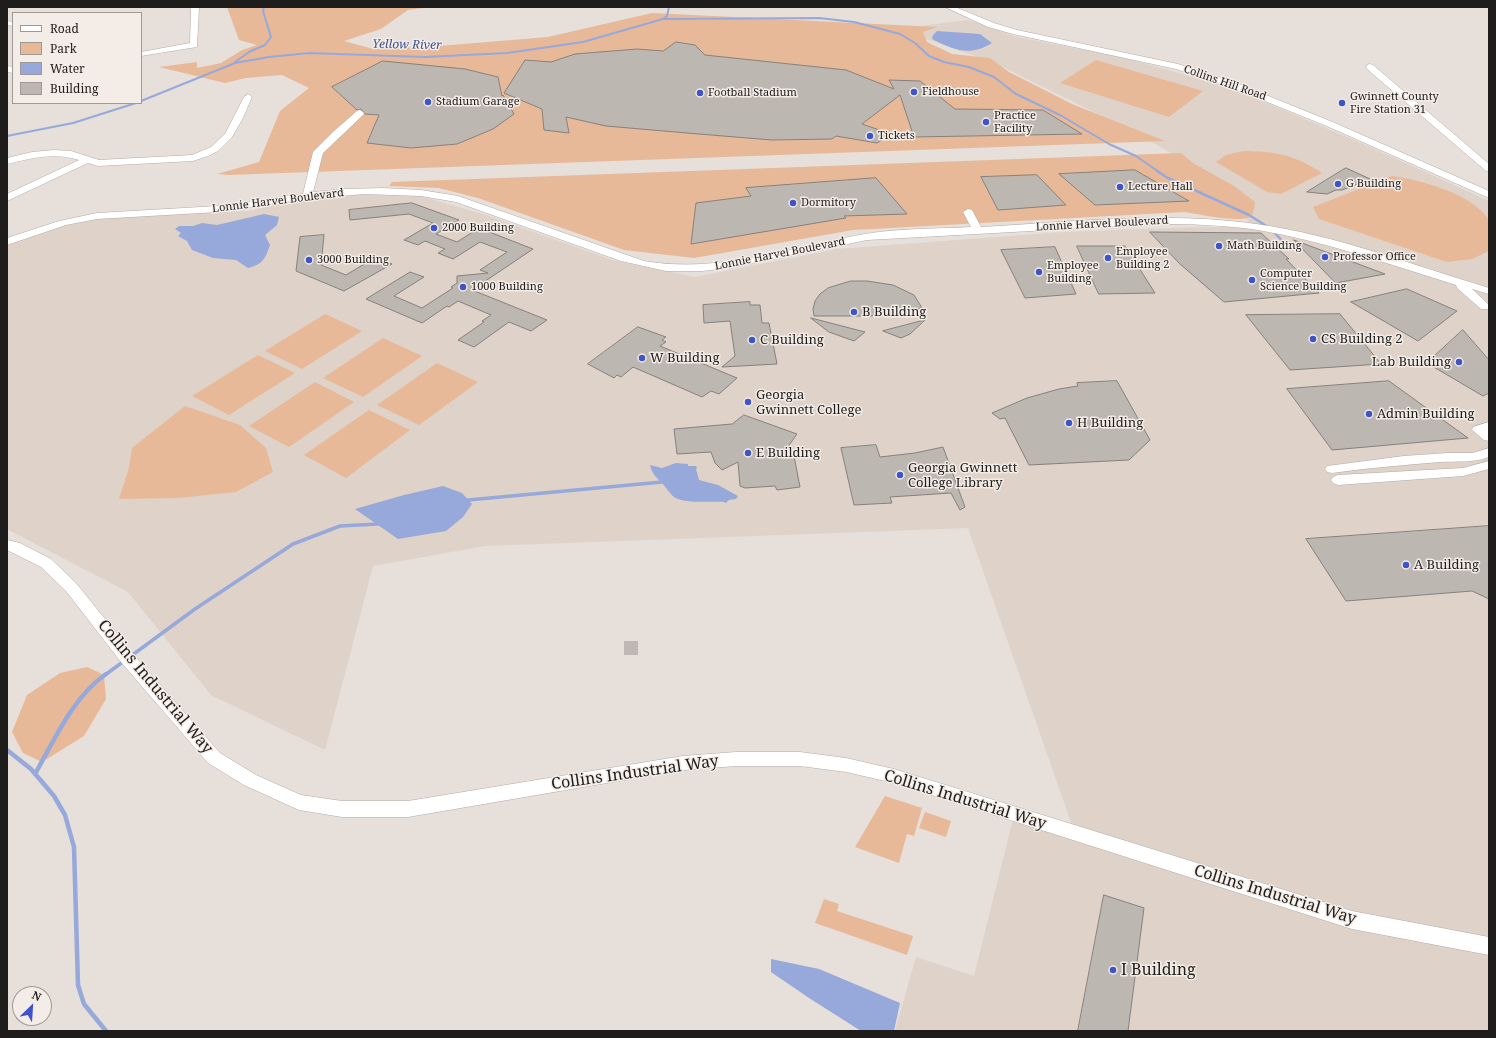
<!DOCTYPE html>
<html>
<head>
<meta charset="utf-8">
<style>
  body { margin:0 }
  #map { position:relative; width:1496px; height:1038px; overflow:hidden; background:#e6dfda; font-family:"Noto Serif",serif }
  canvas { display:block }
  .frame { position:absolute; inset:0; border:8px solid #1f1d1b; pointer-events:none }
  .legend { position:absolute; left:12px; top:12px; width:130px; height:92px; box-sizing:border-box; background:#f3ece7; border:1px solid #9e9995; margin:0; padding:5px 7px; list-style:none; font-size:12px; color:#1f1d1b }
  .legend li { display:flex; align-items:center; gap:8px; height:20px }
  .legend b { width:20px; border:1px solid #9e9995 }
  .north { position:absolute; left:12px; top:986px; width:40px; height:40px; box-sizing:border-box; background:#f3ece7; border:1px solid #9e9995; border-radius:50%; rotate:25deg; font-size:11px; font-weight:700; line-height:16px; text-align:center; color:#1f1d1b }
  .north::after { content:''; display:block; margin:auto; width:14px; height:18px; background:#3e54c7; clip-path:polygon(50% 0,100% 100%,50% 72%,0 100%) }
</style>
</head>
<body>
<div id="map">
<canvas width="1496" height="1038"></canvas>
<div class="frame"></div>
<ul class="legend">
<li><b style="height:5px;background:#fff"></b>Road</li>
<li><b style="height:11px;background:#e8b998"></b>Park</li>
<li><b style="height:11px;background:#97a8da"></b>Water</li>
<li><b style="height:11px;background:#bdb7b2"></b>Building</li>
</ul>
<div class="north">N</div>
</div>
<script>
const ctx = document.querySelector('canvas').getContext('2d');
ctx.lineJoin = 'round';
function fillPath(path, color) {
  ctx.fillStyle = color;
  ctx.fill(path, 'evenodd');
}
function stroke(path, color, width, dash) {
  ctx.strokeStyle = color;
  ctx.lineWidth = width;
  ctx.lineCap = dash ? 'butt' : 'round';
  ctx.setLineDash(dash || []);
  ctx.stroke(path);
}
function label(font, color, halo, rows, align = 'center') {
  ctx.font = font + ' "Noto Serif",serif';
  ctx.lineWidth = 3;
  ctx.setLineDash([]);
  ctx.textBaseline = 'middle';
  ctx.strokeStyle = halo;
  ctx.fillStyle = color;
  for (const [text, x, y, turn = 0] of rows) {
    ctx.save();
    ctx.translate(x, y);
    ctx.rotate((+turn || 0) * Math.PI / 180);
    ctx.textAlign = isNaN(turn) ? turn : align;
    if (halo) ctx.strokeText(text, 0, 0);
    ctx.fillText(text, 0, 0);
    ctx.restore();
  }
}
fillPath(new Path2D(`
  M968 20 1017 37 1120 57 1227 86 1368 146 1489 201V1031H895L916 957 974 976 1014 815 1073 828 968 528 485 546 373 566 325 750 211 695 128 592 7 529V244L36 230 111 214 249 211 321 194 420 196 486 215 612 260 695 277 837 249 1063 232 1198 227H1251L1232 187 1132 131 993 62 897 29Z`), '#dfd2c8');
fillPath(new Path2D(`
  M227 7H430L408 10 381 29 344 41 373 49 439 46 548 37 652 13 937 27 923 32 927 42 952 54 990 58 1009 72 1072 104 1165 141 228 175 217 174 259 162 280 111 309 88 282 75 246 78 225 83 159 67 197 62V68L221 63 242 50 257 45 239 40Z
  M1096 60 1203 91 1169 117 1060 83Z
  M1243 151C1275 151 1295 155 1322 173L1281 194 1267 192 1216 162 1226 155Z
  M1181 153 1193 163 1234 186 1255 202C1254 209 1254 216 1247 218 1235 222 1198 214 1184 212L853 230 694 258 624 250 478 198 439 188 389 186 392 182Z
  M1392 176C1421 180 1473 194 1489 220V251L1472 259 1447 262 1319 219 1313 207Z
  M325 314 362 331 302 369 265 351Z
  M383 338 422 356 363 397 323 378Z
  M258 355 295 373 229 415 192 396Z
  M437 363 478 382 419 425 377 405Z
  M315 382 354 402 289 447 249 426Z
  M185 406 240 425 266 448 273 472 236 492 178 498 119 499 129 468 132 448Z
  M369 410 410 430 346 478 304 455Z
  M87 667 104 675 106 699 84 736 42 762 23 753 12 732 27 695 60 673Z
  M885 796 922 808 914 836 907 834 899 863 855 847Z
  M925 812 951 821 946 837 919 828Z
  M824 899 839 904 837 911 913 936 907 955 815 923Z`), '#e8b998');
fillPath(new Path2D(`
  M937 31 980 34 992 43C969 57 955 50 932 39L933 35Z
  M264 214 279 217 277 225 265 235 270 245C265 259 263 264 248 268L236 260 213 258 192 250 187 241 178 236 181 233 175 229 179 226H193L202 223 217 225Z
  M676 463 688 464V466H696L697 468 696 469 699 480 718 485 738 496 736 499 729 500 726 503 724 502C712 501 684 504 674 497 670 494 666 487 662 483 656 477 652 474 650 465L662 468Z
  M443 486 462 493 472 504 463 517 446 531 398 539 355 509 404 495Z
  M771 959 819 969 900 1003 894 1031H861L809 998 771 972Z`), '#97a8da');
stroke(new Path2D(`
  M663 19 819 18 854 22 900 34 915 43 929 56 944 62 969 67 994 77 1016 94 1060 115 1109 144 1136 156 1159 172
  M235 62 249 52 265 45 271 37 263 11 264 7
  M141 101 235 63 269 57 309 53 425 57 507 53 583 42 663 19 667 16 669 7
  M7 136 73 123 136 103`), '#97a8da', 2);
stroke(new Path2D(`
  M1157 171 1168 178 1249 215 1271 229 1289 248`), '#97a8da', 2.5);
stroke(new Path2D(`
  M468 500 662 482
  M131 656 195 609 293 544 340 526 378 524
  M105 675 124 661`), '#97a8da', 3.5);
stroke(new Path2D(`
  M7 750 31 769 54 796 65 815 74 847 78 985 84 1004 106 1031
  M35 774C55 739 73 697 106 674`), '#97a8da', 4.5);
const building = new Path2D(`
  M676 42 695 45 705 55 846 70 894 89 889 80 920 81 955 109 1043 110 1082 134 914 137 900 95 862 124 891 134 877 143 836 136 832 139 772 140 687 133 606 126 566 117 569 133 544 130 542 109 504 93 525 60 551 62 575 54 637 49 663 51Z
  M383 61 465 69 498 77 502 96 503 95 514 114 493 129 457 144 411 148 367 143 379 115 365 114 361 109 357 110 332 87Z
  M1346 168 1370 179 1342 190H1336L1327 194 1307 192Z
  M1135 170 1189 201 1095 205 1059 174Z
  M1037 175 1066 205 998 210 981 177Z
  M876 178 907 214 844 216 846 218 691 244 696 203 751 196 746 188Z
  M412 203 459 220 436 234 457 242 479 228 533 249 472 290 547 320 531 331 509 322 474 347 458 340 484 322 482 321 491 315 458 301 449 307 447 306 422 323 366 299 410 272 424 277 394 296 422 308 453 288 451 287 457 283V276L488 273 480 270 507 252 480 242 453 259 438 253 445 249 425 241 418 245 404 240 433 223 409 214 350 220 349 210Z
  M1150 232 1261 233 1289 259H1286L1319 293 1224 302 1180 264Z
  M324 235 321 265 346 275 376 257 392 264 344 291 296 271 300 237Z
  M1294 240 1385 274 1336 283Z
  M1077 246H1125L1155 293 1099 294Z
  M1055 247 1076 294 1025 298 1001 250Z
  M851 281H867L893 285 914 295 922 308 871 316H814L813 309 815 301 820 294 828 288Z
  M1407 289 1457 311 1418 341 1351 302Z
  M750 302V305H760L762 323H769L777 364 722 367 735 356 730 321 704 323 703 305Z
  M1340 314 1381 364 1290 370 1246 315Z
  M811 318 865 332 854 341 829 332Z
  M925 320 910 334 901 338 883 331Z
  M638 327 666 337 662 340 666 342 660 346 737 378 719 394 711 391 702 397 633 367 621 377 617 375 614 378 588 364Z
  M1463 330 1489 360V393L1483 396 1427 363Z
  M1117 381 1150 440 1129 460 1029 465 1005 418 1000 419 992 413 1027 398 1059 389 1078 386 1077 383Z
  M1389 381 1468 438 1332 450 1287 389Z
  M744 415 797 434 780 458 794 456 800 487 777 490 775 486 745 488 740 486 738 462 722 470 715 463 711 452 677 454 674 429 732 424Z
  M876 445 880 457 915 453 943 447 965 507 960 510 951 493 890 497 892 503 854 505 841 448Z
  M1489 526V599L1472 591 1346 601 1306 539Z
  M1104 895 1144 908 1128 1031H1078Z`);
fillPath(building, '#bdb7b2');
stroke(building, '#87817d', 1);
stroke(new Path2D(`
  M631 641V659`), '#beb8b4', 14, [14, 7]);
const minor = new Path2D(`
  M189 7 199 8 197 47 141 56V52L190 43 191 9Z
  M945 7H955L994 23 1017 30 1178 64 1234 82 1335 123 1489 191V198L1329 127 1228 86 1176 69 1013 34 988 27Z
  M7 21 13 22V26L7 25Z
  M1370 64 1373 65 1489 164V172L1486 171 1367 69 1366 67 1367 65Z
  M7 66 13 67V73L7 72Z
  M248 94 252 97 243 118 232 137 218 151 208 156 193 161 98 166 88 163 7 201V194L79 160C55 152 31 158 7 164V158L32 152 54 150 71 151 99 160 192 155 211 147 225 134 244 97Z
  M360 110 364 113 363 115 323 153 313 192 345 189 383 188 421 190 458 196 644 261C719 274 792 247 865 234 900 228 937 229 971 227L963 212 968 209 972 210 981 227C1071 222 1167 211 1256 224 1336 235 1412 265 1489 288V294L1472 289 1489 305V309H1481L1457 288 1456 285C1391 265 1325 241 1258 230 1225 225 1191 224 1158 224L867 240 730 268 702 271H666L621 261 456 202 421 196 364 194 296 200 218 212 97 219 66 225 7 245V238L59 221 97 213 218 206 303 194 313 152 333 132 357 111Z
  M1489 422V441L1484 440 1472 430 1473 427Z
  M1489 448V457C1473 463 1457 461 1440 462 1404 465 1368 468 1332 473L1327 472 1325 469 1327 466 1404 456 1447 453H1473Z
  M1489 461V469L1463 476 1338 485 1333 483 1331 480 1333 477 1338 475 1463 468Z
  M7 540 20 543 51 559 76 583 133 654 220 753 256 775 301 795 342 801H408L683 756 736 752H800L846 758 894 769 1352 911 1489 937V955L1352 929 894 783 846 772 800 766H736L683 770 408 817H342L299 810 244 785 208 763 121 662 66 591 41 567 7 550Z`);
stroke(minor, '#b2aba7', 1);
fillPath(minor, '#fff');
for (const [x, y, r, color] of [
  [914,92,4,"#3e54c7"],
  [700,93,4,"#3e54c7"],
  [428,102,4,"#3e54c7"],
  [1342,103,4,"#3e54c7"],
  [986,122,4,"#3e54c7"],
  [870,136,4,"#3e54c7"],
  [1338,184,4,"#3e54c7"],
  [1120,187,4,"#3e54c7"],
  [793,203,4,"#3e54c7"],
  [434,228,4,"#3e54c7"],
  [1219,246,4,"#3e54c7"],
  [1325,257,4,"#3e54c7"],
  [1108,258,4,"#3e54c7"],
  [309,260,4,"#3e54c7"],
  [1039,272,4,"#3e54c7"],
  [1252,280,4,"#3e54c7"],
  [463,287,4,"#3e54c7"],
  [854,312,4,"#3e54c7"],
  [1313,339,4,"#3e54c7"],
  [752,340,4,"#3e54c7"],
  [642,358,4,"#3e54c7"],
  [1459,362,4,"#3e54c7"],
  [748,402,4,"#3e54c7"],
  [1369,414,4,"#3e54c7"],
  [1069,423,4,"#3e54c7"],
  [748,453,4,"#3e54c7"],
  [900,475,4,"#3e54c7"],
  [1406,565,4,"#3e54c7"],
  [1113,970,4,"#3e54c7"]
]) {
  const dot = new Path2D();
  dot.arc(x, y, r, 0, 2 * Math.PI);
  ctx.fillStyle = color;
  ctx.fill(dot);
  stroke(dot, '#f3ece7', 1.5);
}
label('11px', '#1f1d1b', '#f3ece7', [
  ["Collins Hill Road",1225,83,19],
  ["Lonnie Harvel Boulevard",278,201,-7],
  ["Lonnie Harvel Boulevard",1102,224,-3],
  ["Lonnie Harvel Boulevard",780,254,-11]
]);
label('11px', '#1f1d1b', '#f3ece7', [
  ["Fieldhouse",922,92],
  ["Football Stadium",708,93],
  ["Gwinnett County",1350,97],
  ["Fire Station 31",1350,110],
  ["Stadium Garage",436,102],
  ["Practice",994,116],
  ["Facility",994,129],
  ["Tickets",878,136],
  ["G Building",1346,184],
  ["Lecture Hall",1128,187],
  ["Dormitory",801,203],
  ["2000 Building",442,228],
  ["Math Building",1227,246],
  ["Employee",1116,252],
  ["Building 2",1116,265],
  ["Professor Office",1333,257],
  ["3000 Building",317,260],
  ["Employee",1047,266],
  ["Building",1047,279],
  ["Computer",1260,274],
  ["Science Building",1260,287],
  ["1000 Building",471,287]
], 'left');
label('italic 12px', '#3e4f8e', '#f3ece7', [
  ["Yellow River",407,45,1]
]);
label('13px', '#1f1d1b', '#f3ece7', [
  ["B Building",862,312],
  ["CS Building 2",1321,339],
  ["C Building",760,340],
  ["W Building",650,358],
  ["Lab Building",1451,362,"right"],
  ["Georgia",756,395],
  ["Gwinnett College",756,410],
  ["Admin Building",1377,414],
  ["H Building",1077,423],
  ["E Building",756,453],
  ["Georgia Gwinnett",908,468],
  ["College Library",908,483],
  ["A Building",1414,565]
], 'left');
label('16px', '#1f1d1b', '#f3ece7', [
  ["Collins Industrial Way",155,687,50],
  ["Collins Industrial Way",635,773,-8],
  ["Collins Industrial Way",965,800,17],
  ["Collins Industrial Way",1275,895,17]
]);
label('16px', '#1f1d1b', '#f3ece7', [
  ["I Building",1121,970]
], 'left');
</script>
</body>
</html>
